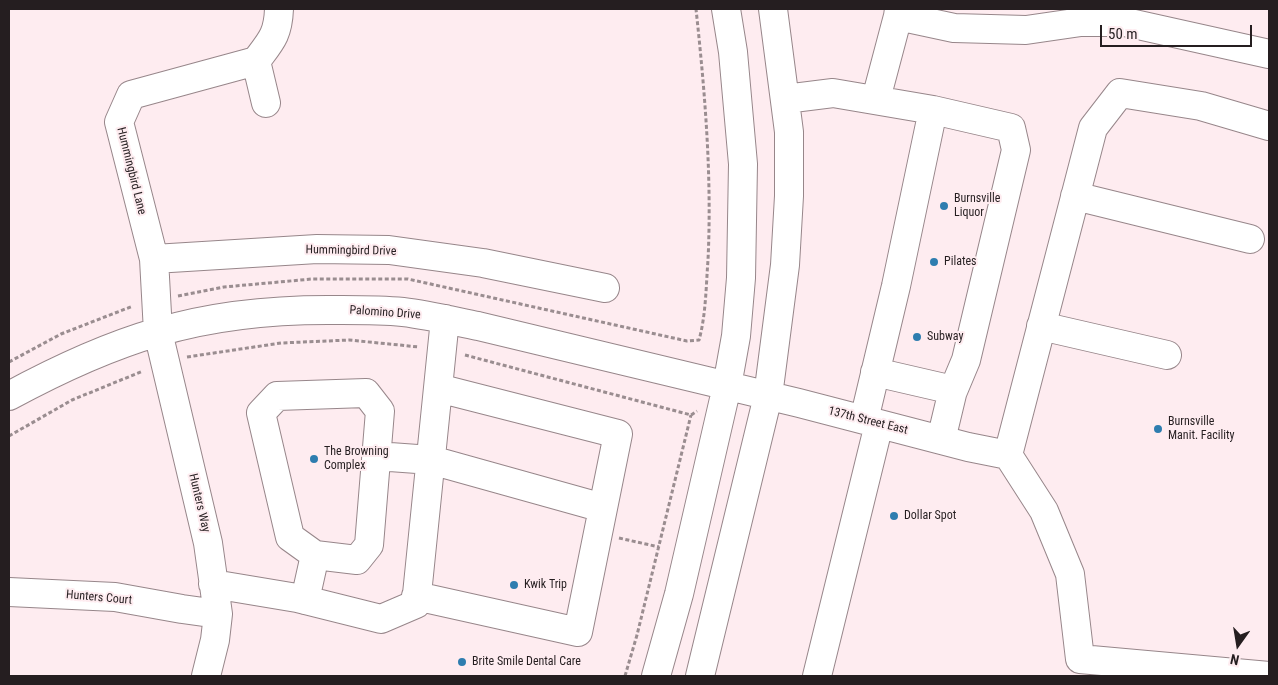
<!DOCTYPE html>
<html>
<head>
<meta charset="utf-8">
<style>
  body { margin:0 }
  #map { position:relative; width:1278px; height:685px; overflow:hidden; background:#feecf0; font-family:"Roboto Condensed",sans-serif }
  canvas { display:block }
  .frame { position:absolute; inset:0; border:10px solid #251e20; pointer-events:none }
  .north { position:absolute; left:1213px; top:620px; width:50px; height:50px; -webkit-text-stroke:4px #feecf0; paint-order:stroke; rotate:193deg; font-size:14px; font-weight:700; line-height:20px; text-align:center; color:#251e20 }
  .north::after { content:''; display:block; margin:auto; width:18px; height:22px; background:#251e20; clip-path:polygon(50% 0,100% 100%,50% 72%,0 100%) }
  .scale { position:absolute; left:1100px; top:25px; width:152px; height:22px; box-sizing:border-box; border:2px solid #251e20; border-top:0; padding-left:6px; font-size:15px; line-height:18px; white-space:nowrap; color:#251e20; -webkit-text-stroke:4px #feecf0; paint-order:stroke }
</style>
</head>
<body>
<div id="map">
<canvas width="1278" height="685"></canvas>
<div class="frame"></div>
<div class="north">N</div>
<div class="scale">50 m</div>
</div>
<script>
const ctx = document.querySelector('canvas').getContext('2d');
ctx.lineJoin = 'round';
function stroke(path, color, width, dash) {
  ctx.strokeStyle = color;
  ctx.lineWidth = width;
  ctx.lineCap = dash ? 'butt' : 'round';
  ctx.setLineDash(dash || []);
  ctx.stroke(path);
}
function label(font, color, halo, rows, align = 'center') {
  ctx.font = font + ' "Roboto Condensed",sans-serif';
  ctx.lineWidth = 4;
  ctx.setLineDash([]);
  ctx.textBaseline = 'middle';
  ctx.strokeStyle = halo;
  ctx.fillStyle = color;
  for (const [text, x, y, turn = 0] of rows) {
    ctx.save();
    ctx.translate(x, y);
    ctx.rotate((+turn || 0) * Math.PI / 180);
    ctx.textAlign = isNaN(turn) ? turn : align;
    if (halo) ctx.strokeText(text, 0, 0);
    ctx.fillText(text, 0, 0);
    ctx.restore();
  }
}
const minor = new Path2D(`
  M899 9 898 16 954 28 1026 30 1081 22H1125L1269 54
  M785 99 833 93 933 110 896 286 864 420
  M876 99 898 16
  M266 103 256 61C271 41 278 35 279 9
  M933 110 1011 128 1016 150 966 360 953 391
  M1075 196 1250 239
  M154 259 317 249 389 250 483 263 605 288
  M1041 326 1167 355
  M875 372 953 390 941 440
  M9 396C57 370 106 347 158 332 218 314 281 309 342 310 363 310 383 310 403 312 428 315 453 321 478 326L799 403 968 447 1008 455 1093 128 1120 93 1201 106 1269 126
  M1008 455 1044 511 1070 574 1080 659 1269 676
  M376 456 431 460 603 508
  M213 584 297 598 381 619 416 604 445 319
  M9 592 115 597 182 609 218 614
  M416 596 578 632 618 434 438 388
  M305 600 315 555 357 560 369 545 380 411 366 393 277 396 261 413 290 537 315 555
  M206 676 215 640 218 614 208 543 158 332 154 259 119 122 131 95 256 61
  M656 676 679 594 727 386 736 336 741 278 743 164 733 52 726 9
  M700 676 768 396 785 265 789 196V132L773 9
  M817 676 879 424`);
stroke(minor, '#97868a', 30);
stroke(new Path2D(`
  M178 296 224 287 312 279H408L687 341 699 340C706 315 706 286 708 260 712 176 705 93 696 9
  M465 355 691 415 697 411
  M187 357 281 343 349 340 419 347
  M9 362 61 334 133 306
  M9 436 72 400 143 371
  M619 538 659 547
  M625 676 637 635 691 415`), '#9a8d90', 3, [4, 2.5]);
stroke(minor, '#fff', 28);
for (const [x, y, r, color] of [
  [944,206,5,"#2e7daf"],
  [934,262,5,"#2e7daf"],
  [917,337,5,"#2e7daf"],
  [1158,429,5,"#2e7daf"],
  [314,459,5,"#2e7daf"],
  [894,516,5,"#2e7daf"],
  [514,585,5,"#2e7daf"],
  [462,662,5,"#2e7daf"]
]) {
  const dot = new Path2D();
  dot.arc(x, y, r, 0, 2 * Math.PI);
  ctx.fillStyle = color;
  ctx.fill(dot);
  stroke(dot, '#feecf0', 2);
}
label('12px', '#251e20', '#feecf0', [
  ["Hummingbird Lane",131,171,76],
  ["Hummingbird Drive",351,251,1],
  ["Palomino Drive",385,313,4],
  ["137th Street East",868,421,14],
  ["Hunters Way",199,503,77],
  ["Hunters Court",99,598,5]
]);
label('12px', '#251e20', '#feecf0', [
  ["Burnsville",954,199],
  ["Liquor",954,213],
  ["Pilates",944,262],
  ["Subway",927,337],
  ["Burnsville",1168,422],
  ["Manit. Facility",1168,436],
  ["The Browning",324,452],
  ["Complex",324,466],
  ["Dollar Spot",904,516],
  ["Kwik Trip",524,585],
  ["Brite Smile Dental Care",472,662]
], 'left');
</script>
</body>
</html>
